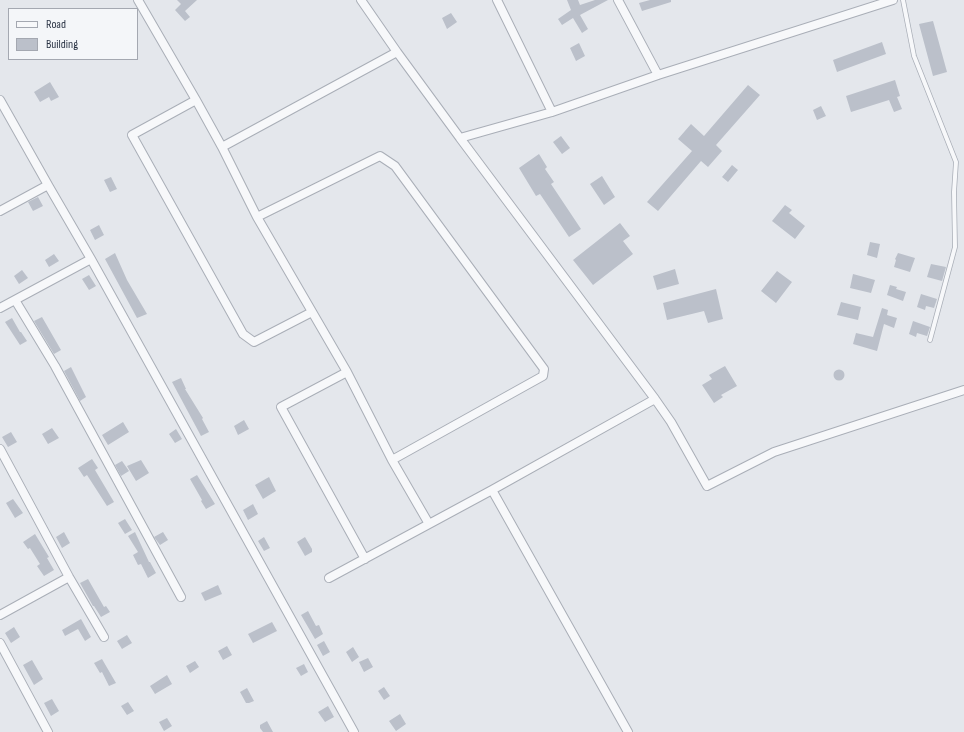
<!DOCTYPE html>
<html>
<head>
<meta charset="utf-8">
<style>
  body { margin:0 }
  #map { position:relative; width:964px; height:732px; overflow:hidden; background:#e4e7ec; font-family:"Sofia Sans Condensed",sans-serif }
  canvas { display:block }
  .legend { position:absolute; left:8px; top:8px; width:130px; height:52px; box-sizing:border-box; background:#f4f6f9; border:1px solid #a4a8b1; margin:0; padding:5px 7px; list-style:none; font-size:12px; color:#2b3445 }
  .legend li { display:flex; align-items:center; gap:8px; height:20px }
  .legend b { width:20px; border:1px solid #a4a8b1 }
</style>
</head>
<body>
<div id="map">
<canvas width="964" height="732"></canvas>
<ul class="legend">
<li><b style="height:5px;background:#f7f8fa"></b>Road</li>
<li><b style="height:11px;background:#bbc0ca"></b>Building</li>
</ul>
</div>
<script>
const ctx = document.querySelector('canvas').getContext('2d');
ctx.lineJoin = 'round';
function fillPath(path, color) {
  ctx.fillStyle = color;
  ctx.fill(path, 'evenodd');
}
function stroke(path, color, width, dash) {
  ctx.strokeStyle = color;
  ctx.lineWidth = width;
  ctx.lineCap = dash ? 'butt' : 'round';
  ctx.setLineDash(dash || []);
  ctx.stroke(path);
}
fillPath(new Path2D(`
  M177 0H197L185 11 190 17 185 21 175 10 181 4Z
  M567 0H578L580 5 595 0H608L580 15 588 29 582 33 573 18 562 25 558 19 571 10Z
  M650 0H671V2L642 11 639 3Z
  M451 13 457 22 447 29 442 18Z
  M933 21 947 72 933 76 919 24Z
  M882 42 886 54 837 72 833 60Z
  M579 43 585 56 576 61 570 48Z
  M895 80 900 96 897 97 902 109 894 112 889 100 851 112 846 96Z
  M50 82 59 97 51 101 49 97 40 102 34 92Z
  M748 85 760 95 716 145 722 151 708 167 701 161 658 211 647 202 692 151 678 139 691 124 704 136Z
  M821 106 826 116 817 120 813 110Z
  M561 136 570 148 562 154 553 142Z
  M539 154 547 167 545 169 554 182 551 184 581 229 569 237 540 194 536 196 519 168Z
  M732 165 738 170 728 182 722 177Z
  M602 176 615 197 604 205 590 184Z
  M111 177 117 189 110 192 104 180Z
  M38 197 43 206 33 211 28 202Z
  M785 205 792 210 789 213 805 226 795 239 772 221Z
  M620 223 630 236 623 241 633 254 593 285 573 260Z
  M99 225 104 235 95 240 90 230Z
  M870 242 880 244 877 258 867 255Z
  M115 253 127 280 147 314 137 318 105 259Z
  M898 253 915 258 910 272 894 267 896 260 895 259Z
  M54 254 59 261 49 267 45 260Z
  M931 264 946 267 942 281 927 277Z
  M675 269 679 284 657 290 653 276Z
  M22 270 28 278 19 284 14 276Z
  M777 271 792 282 776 303 761 291Z
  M853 274 875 280 871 293 850 288Z
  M89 275 96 286 89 290 82 279Z
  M890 285 897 287 896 289 906 292 903 301 887 295Z
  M716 289 723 319 708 323 704 311 667 320 663 303Z
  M921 294 937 299 934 308 926 306 925 310 917 307Z
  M841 302 861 307 858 320 837 315Z
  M882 308 888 310 887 315 897 318 894 328 884 324 877 351 853 344 856 333 873 337Z
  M42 317 61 350 54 354 34 321Z
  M12 318 20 332H21L27 341 20 345 5 322Z
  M913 321 930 327 927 336 917 333 916 337 909 334Z
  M725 366 737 386 721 395 723 397 714 403 702 385 712 379 709 375Z
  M71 367 86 397 80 401 64 371Z
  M833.5 375a5.5 5.5 0 1 1 11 0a5.5 5.5 0 1 1-11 0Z
  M181 378 186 389H185L203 418 202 419 209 432 201 436 172 382Z
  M244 420 249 429 238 435 234 426Z
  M123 422 129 432 108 445 102 435Z
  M52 428 59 438 48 444 42 434Z
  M176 429 182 439 175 443 169 434Z
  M11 432 17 442 8 447 2 437Z
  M92 459 98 468 95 470 114 502 107 506 87 475 84 477 78 468Z
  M141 460 149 473 136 481 127 466Z
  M122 461 129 471 121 476 115 465Z
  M197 475 215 504 206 509 201 501 202 500 190 479Z
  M269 477 276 491 263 499 255 485Z
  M13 499 23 513 15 518 6 503Z
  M253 504 258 514 248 520 243 510Z
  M125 519 132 530 125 534 118 523Z
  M64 532 70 543 62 548 56 537Z
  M135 532 149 562H150L156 573 148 578 141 564 138 565 133 555 138 552 128 536Z
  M163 532 168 540 160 545 154 537Z
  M35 534 49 557 47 558 54 570 44 576 37 566 40 564 30 548 28 549 23 542Z
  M264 537 270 548 264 551 258 541Z
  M305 537 312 549V552L305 556 297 542Z
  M88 579 104 607 106 606 110 612 101 617 94 606H93L80 583Z
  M218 585 222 594 205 601 201 593Z
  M308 611 316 626 319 625 323 634 315 639 301 615Z
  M81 619 91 637 85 641 78 629 65 636 62 630Z
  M272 622 277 631 253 643 248 634Z
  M14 627 20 637 11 643 5 633Z
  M127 635 132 643 122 649 117 641Z
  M324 641 330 652 323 656 317 645Z
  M227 646 232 655 223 660 218 651Z
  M353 647 359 657 352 662 346 652Z
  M368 658 373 667 364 672 359 662Z
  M102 659 116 683 109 686 102 672 100 673 94 663Z
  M32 660 43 679 34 685 23 665Z
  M195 661 199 667 190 673 186 666Z
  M304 664 308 672 301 676 296 668Z
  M167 675 172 684 155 694 150 686Z
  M384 687 390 696 384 700 378 691Z
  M247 688 254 701 249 703H246L240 692Z
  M52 699 59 711 51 716 44 703Z
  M128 702 134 711 127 715 121 706Z
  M328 706 334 717 325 722 318 712Z
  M400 714 406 724 396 731 389 721Z
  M167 718 172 726 164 731 159 722Z
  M267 721 273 732H263L260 728V725Z`), '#bbc0ca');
const lane = new Path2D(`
  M903 0 914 56 956 162 954 192 955 247 930 340`);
const street = new Path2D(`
  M138 0 196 100 222 147 257 217 347 372 392 460 429 524
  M361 0 397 52 460 138 552 112 658 75 893 0
  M497 0 552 112
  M618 0 658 75
  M0 100 48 185
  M196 100 132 135 243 334 254 342 312 312
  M460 138 655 399 671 422 707 486 774 452 964 390
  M222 147 397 52
  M0 211 48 185 91 259 354 732
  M257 217 380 156 395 166 544 369 543 376 392 460
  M15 300 55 366 181 597
  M0 308 91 259
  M347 372 281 407 365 559
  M0 449 69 577 104 637
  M492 490 628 732
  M329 578 492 490 655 399
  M0 615 69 577
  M0 643 48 732`);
stroke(lane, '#a9aeb7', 5.5);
stroke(street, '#a9aeb7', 10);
stroke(lane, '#f7f8fa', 4);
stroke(street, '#f7f8fa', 8);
</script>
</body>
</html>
